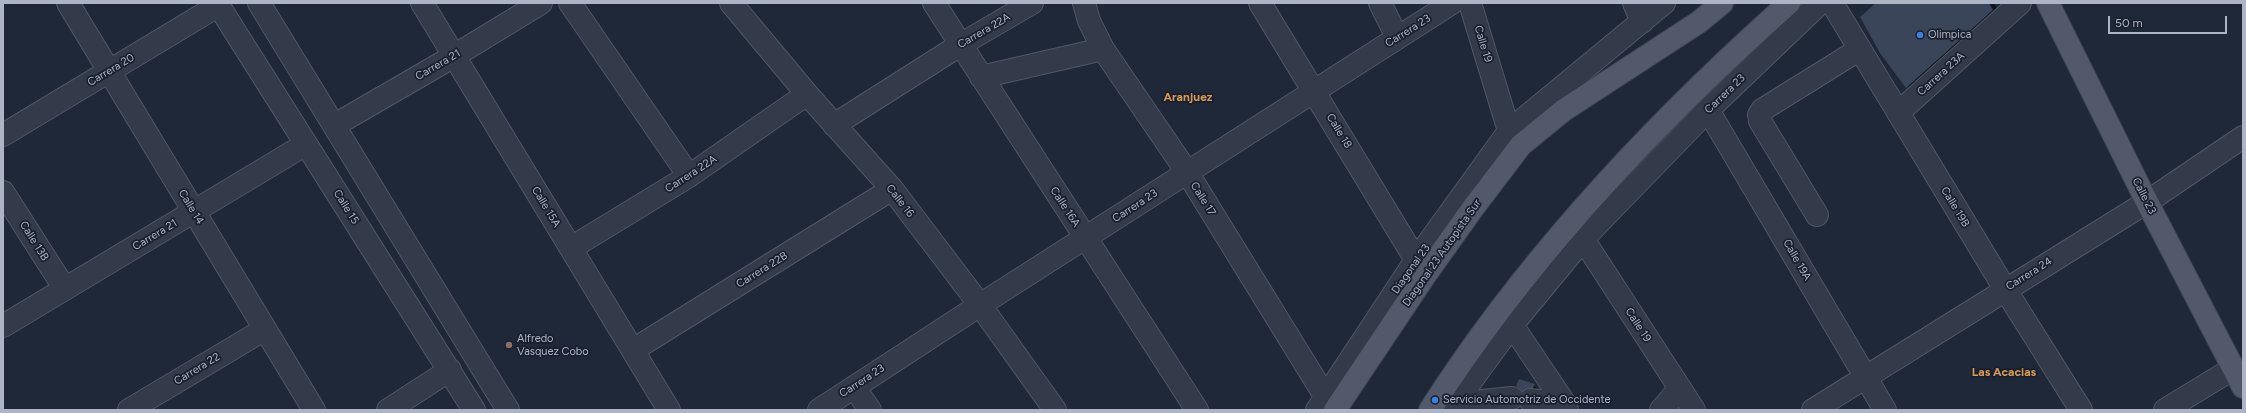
<!DOCTYPE html>
<html>
<head>
<meta charset="utf-8">
<style>
  body { margin:0 }
  #map { position:relative; width:2246px; height:413px; overflow:hidden; background:#1f2839; font-family:Figtree,sans-serif }
  canvas { display:block }
  .frame { position:absolute; inset:0; border:4px solid #adb4c6; pointer-events:none }
  .scale { position:absolute; left:2108px; top:16px; width:119px; height:18px; box-sizing:border-box; border:2px solid #adb4c6; border-top:0; padding-left:5px; font-size:12px; line-height:14px; white-space:nowrap; color:#adb4c6; -webkit-text-stroke:3px #181f2e; paint-order:stroke }
</style>
</head>
<body>
<div id="map">
<canvas width="2246" height="413"></canvas>
<div class="frame"></div>
<div class="scale">50 m</div>
</div>
<script>
const ctx = document.querySelector('canvas').getContext('2d');
ctx.lineJoin = 'round';
function fillPath(path, color) {
  ctx.fillStyle = color;
  ctx.fill(path, 'evenodd');
}
function stroke(path, color, width, dash) {
  ctx.strokeStyle = color;
  ctx.lineWidth = width;
  ctx.lineCap = dash ? 'butt' : 'round';
  ctx.setLineDash(dash || []);
  ctx.stroke(path);
}
function label(font, color, halo, rows, align = 'center') {
  ctx.font = font + ' Figtree,sans-serif';
  ctx.lineWidth = 3.5;
  ctx.setLineDash([]);
  ctx.textBaseline = 'middle';
  ctx.strokeStyle = halo;
  ctx.fillStyle = color;
  for (const [text, x, y, turn = 0] of rows) {
    ctx.save();
    ctx.translate(x, y);
    ctx.rotate((+turn || 0) * Math.PI / 180);
    ctx.textAlign = isNaN(turn) ? turn : align;
    if (halo) ctx.strokeText(text, 0, 0);
    ctx.fillText(text, 0, 0);
    ctx.restore();
  }
}
fillPath(new Path2D(`
  M1878 3H1994L2004 22 1918 98 1881 53Z
  M1534 385 1537 388 1536 390 1526 393 1520 389Z`), '#0007');
fillPath(new Path2D(`
  M1876 3H1989L1993 10 1906 88 1880 53 1860 17Z
  M1519 379 1535 384 1533 388 1522 391 1516 386Z`), '#3b4559');
const minor = new Path2D(`
  M68 3 314 410
  M217 3 474 410
  M259 3 508 410
  M422 3 669 410
  M570 3 689 176
  M731 3 807 94 892 189 980 305 1055 410
  M934 3 1197 410
  M1084 3 1089 21 1103 49 1187 172 1325 396
  M1260 3 1416 260
  M1380 3 1397 37
  M1470 3 1509 131
  M1634 3 1642 22
  M1832 3 2005 289 2081 410
  M981 77 1103 49
  M1708 110 1885 410
  M1898 113 2020 3
  M335 125 454 56 541 3
  M834 125 960 45 1032 3
  M3 135 219 5
  M3 192 65 289
  M1817 215 1760 121 1759 115 1762 110 1860 49
  M1583 239 1694 410
  M571 248 689 176 807 94
  M1512 325 1565 404 1567 410
  M3 326 306 144
  M633 350 892 189
  M854 387 870 410
  M1530 400 1565 404
  M1454 404 1512 398
  M129 410 265 329
  M388 410 450 370
  M819 410 980 305 1452 3
  M1317 410 1416 260 1509 131 1664 3
  M1450 410 1512 325 1583 239 1708 110 1820 3
  M1661 410 1680 388
  M1813 410 2147 202 2243 137
  M2165 410 2234 368`);
const major = new Path2D(`
  M2048 3 2147 202 2243 387
  M1335 410 1426 274 1473 208 1521 145 1564 110 1699 22 1722 3
  M1430 410C1527 258 1654 123 1789 3`);
stroke(minor, '#505767', 24);
stroke(major, '#3c4353', 24);
stroke(minor, '#333a4a', 22);
stroke(major, '#51596a', 22);
for (const [x, y, r, color] of [
  [1920,35,4,"#3f7fe0"],
  [509,345,4,"#8d6e63"],
  [1435,400,4,"#3f7fe0"]
]) {
  const dot = new Path2D();
  dot.arc(x, y, r, 0, 2 * Math.PI);
  ctx.fillStyle = color;
  ctx.fill(dot);
  stroke(dot, '#181f2e', 1.5);
}
label('11px', '#adb4c6', '#181f2e', [
  ["Carrera 22A",984,31,-30],
  ["Carrera 23",1408,31,-32],
  ["Calle 19",1483,44,73],
  ["Carrera 21",438,65,-30],
  ["Carrera 20",111,70,-31],
  ["Carrera 23A",1941,74,-42],
  ["Carrera 23",1725,94,-44],
  ["Calle 18",1339,131,59],
  ["Carrera 22A",691,174,-33],
  ["Calle 23",2144,196,63],
  ["Calle 17",1203,199,58],
  ["Calle 16",900,201,52],
  ["Carrera 23",1135,206,-33],
  ["Calle 14",191,207,59],
  ["Calle 15",346,207,58],
  ["Calle 15A",546,207,59],
  ["Calle 16A",1065,207,57],
  ["Calle 19B",1955,207,59],
  ["Carrera 21",155,235,-31],
  ["Calle 13B",34,241,58],
  ["Diagonal 23 Autopista Sur",1442,253,-55],
  ["Calle 19A",1797,260,60],
  ["Diagonal 23",1411,269,-55],
  ["Carrera 22B",762,270,-32],
  ["Carrera 24",2029,274,-32],
  ["Calle 19",1638,325,57],
  ["Carrera 22",197,369,-31],
  ["Carrera 23",862,381,-33]
]);
label('11px', '#adb4c6', '#181f2e', [
  ["Olimpica",1928,35],
  ["Alfredo",517,339],
  ["Vasquez Cobo",517,352],
  ["Servicio Automotriz de Occidente",1443,400]
], 'left');
label('bold 12px', '#da9b55', '#181f2e', [
  ["Aranjuez",1188,97],
  ["Las Acacias",2004,372]
]);
</script>
</body>
</html>
